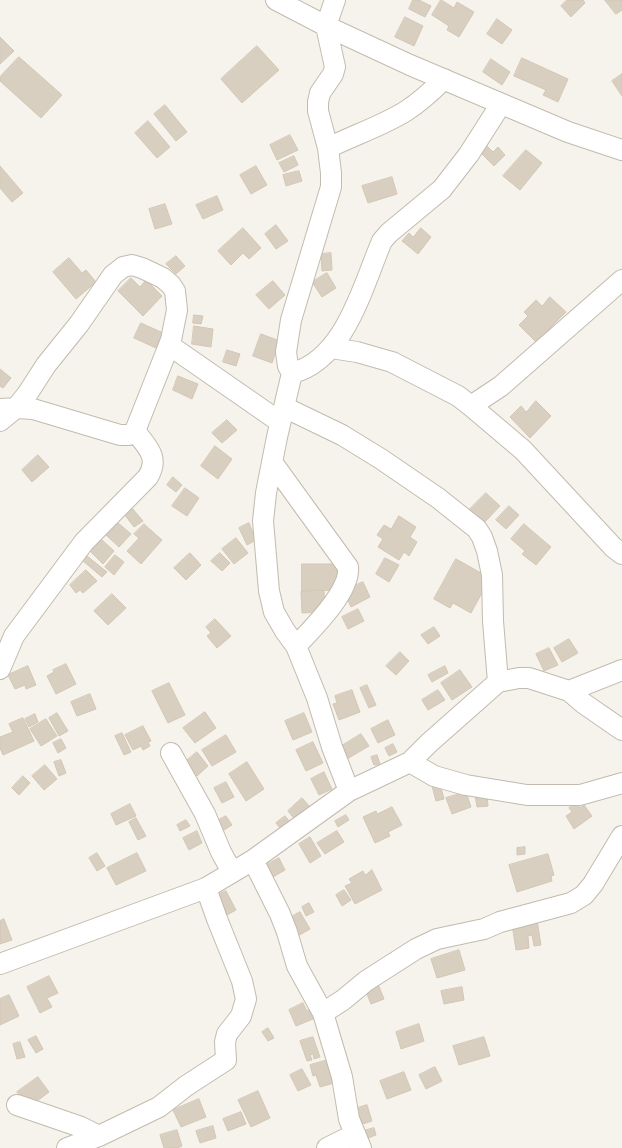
<!DOCTYPE html>
<html>
<head>
<meta charset="utf-8">
<style>
  body { margin:0 }
  canvas { display:block; background:#f6f3ec }
</style>
</head>
<body>
<canvas width="622" height="1148"></canvas>
<script>
const ctx = document.querySelector('canvas').getContext('2d');
ctx.lineJoin = 'round';
function fillPath(path, color) {
  ctx.fillStyle = color;
  ctx.fill(path, 'evenodd');
}
function stroke(path, color, width, dash) {
  ctx.strokeStyle = color;
  ctx.lineWidth = width;
  ctx.lineCap = dash ? 'butt' : 'round';
  ctx.setLineDash(dash || []);
  ctx.stroke(path);
}
const building = new Path2D(`
  M413 0H419L431 6 425 17 409 9Z
  M441 0 454 8 457 2 474 12 459 37 447 30 449 26 432 15Z
  M567 0H583L585 3 571 17 561 6Z
  M605 0H622V10L616 14Z
  M405 17 423 26 414 46 395 37Z
  M497 19 512 30 502 44 487 34Z
  M0 37 14 51 0 64Z
  M257 46 279 70 242 103 221 79Z
  M19 57 62 95 41 118 0 81V77Z
  M522 58 568 79 558 102 543 95 546 90 514 76Z
  M491 59 510 72 502 85 483 72Z
  M622 74V96L612 81Z
  M165 105 187 132 176 141 154 114Z
  M148 121 170 147 157 158 135 133Z
  M290 135 298 150 277 160 270 145Z
  M487 146 493 152 498 147 505 155 494 166 481 153Z
  M526 150 542 163 520 190 503 176Z
  M294 156 298 165 284 172 279 163Z
  M0 166 23 193 12 202 0 188Z
  M256 166 267 185 251 194 240 175Z
  M299 171 302 181 286 186 283 175Z
  M392 177 397 194 368 203 362 186Z
  M217 196 223 210 203 219 196 205Z
  M165 204 172 224 155 229 149 209Z
  M276 225 288 241 276 249 265 234Z
  M243 228 261 248 249 259 243 253 231 265 218 251Z
  M421 228 431 237 418 254 402 241 409 233 413 237Z
  M331 253 332 270 322 271 321 254Z
  M176 256 185 266 176 274 166 264Z
  M69 258 82 273 86 270 96 282 76 299 53 272Z
  M327 273 336 288 322 297 312 282Z
  M131 278 140 287 146 280 162 296 143 316 118 291Z
  M273 281 285 295 269 309 256 295Z
  M550 297 566 312 536 342 519 325 528 316 524 312 536 300 542 306Z
  M194 315 203 316 201 324 193 323Z
  M141 323 163 333 156 348 134 338Z
  M194 326 213 329 211 347 192 344Z
  M261 334 280 341 272 363 253 356Z
  M227 350 240 354 236 366 223 362Z
  M0 369 11 378 3 388 0 386Z
  M178 376 198 384 192 399 173 390Z
  M536 401 551 416 530 438 510 417 521 406 526 412Z
  M227 420 237 430 222 443 212 433Z
  M215 446 232 459 218 479 201 466Z
  M38 455 49 467 32 482 22 470Z
  M173 477 182 485 176 492 167 485Z
  M185 488 199 498 187 516 172 506Z
  M486 493 500 506 483 524 469 510Z
  M509 506 519 515 506 529 496 520Z
  M132 508 143 521 134 527 124 514Z
  M399 516 416 527 410 537 417 542 409 556 404 552 399 560 378 547 383 539 377 535 384 525 391 529Z
  M117 522 131 534 119 547 106 535Z
  M249 523 256 540 247 545 239 528Z
  M144 524 162 540 141 564 127 551 139 538 134 534Z
  M524 524 551 547 536 565 522 554 525 551 511 539Z
  M236 538 248 553 234 564 222 549Z
  M101 539 114 551 103 564 90 551Z
  M190 553 201 565 186 580 174 568Z
  M220 553 230 563 222 571 211 561Z
  M115 555 124 562 114 575 105 567Z
  M87 556 107 572 102 577 83 561Z
  M385 558 399 565 389 582 376 574Z
  M456 559 490 578 471 613 453 603 450 608 434 599Z
  M302 564H337L338 590 302 591Z
  M86 570 97 581 83 593 80 590 76 593 70 585Z
  M363 582 370 597 351 607 344 591Z
  M324 591 325 612 302 613 301 592Z
  M112 594 126 608 108 625 94 611Z
  M358 609 364 621 348 629 342 617Z
  M215 619 231 636 217 648 207 636 211 633 206 627Z
  M434 627 440 636 428 644 421 635Z
  M569 639 578 653 562 662 554 648Z
  M549 648 558 665 544 671 536 654Z
  M400 652 409 661 396 675 386 666Z
  M66 664 76 684 56 694 47 676 54 672 53 670Z
  M28 666 36 685 26 689 25 685 15 689 8 675Z
  M445 666 448 673 432 682 428 675Z
  M460 670 472 687 452 700 441 683Z
  M169 683 185 715 168 723 152 691Z
  M367 685 376 705 369 708 360 688Z
  M352 690 360 712 339 720 333 704 337 703 335 696Z
  M438 690 445 700 428 710 422 700Z
  M90 694 96 709 77 716 71 702Z
  M205 712 216 728 195 743 183 728Z
  M57 713 68 731 59 736 49 718Z
  M304 713 312 732 293 740 285 721Z
  M35 714 38 722 29 727 25 719Z
  M23 718 34 741 3 755 0 748V737L13 732 9 724Z
  M46 719 57 736 41 746 30 729Z
  M388 720 395 735 378 743 371 729Z
  M143 726 151 741 148 742 150 746 143 750 141 746 133 750 125 735Z
  M122 733 131 752 124 755 115 736Z
  M361 734 369 746 347 759 340 747Z
  M226 735 236 752 212 766 202 750Z
  M61 739 66 748 58 753 53 743Z
  M313 742 323 763 306 771 296 750Z
  M393 744 397 752 389 756 385 748Z
  M197 752 208 766 197 776 185 762Z
  M377 755 380 764 374 765 371 757Z
  M61 760 66 773 59 776 54 762Z
  M247 762 264 789 246 801 229 774Z
  M45 765 57 779 44 790 32 776Z
  M324 772 332 789 319 795 311 779Z
  M23 776 30 783 19 795 12 788Z
  M226 782 234 797 222 803 214 788Z
  M440 784 444 799 436 801 432 786Z
  M466 792 471 807 452 814 446 798Z
  M487 794 488 806 477 807 475 795Z
  M302 798 311 808 296 821 288 811Z
  M577 803 580 808 584 805 592 816 574 829 566 816 572 812 569 808Z
  M130 804 136 816 116 825 111 814Z
  M392 807 402 825 388 832 390 836 375 843 363 817 376 811 377 814Z
  M346 815 349 820 338 827 335 821Z
  M226 816 232 825 221 832 215 822Z
  M285 816 293 825 284 833 276 823Z
  M136 818 146 836 138 840 129 822Z
  M186 820 190 826 180 831 177 825Z
  M197 831 202 843 189 850 183 838Z
  M337 831 344 842 325 854 317 843Z
  M310 837 321 856 310 863 299 844Z
  M525 847V854L517 855V848Z
  M97 853 105 866 97 871 89 858Z
  M137 853 146 871 116 885 107 868Z
  M548 854 554 875 551 876 552 881 517 892 509 865Z
  M279 858 285 870 266 881 259 869Z
  M372 870 382 890 355 904 345 886 352 883 349 879 363 871 365 875Z
  M344 890 351 900 342 906 336 895Z
  M226 891 236 910 227 915 217 895Z
  M309 903 314 912 306 916 302 907Z
  M300 912 310 929 296 937 286 920Z
  M4 919 12 940 0 944V921Z
  M537 920 541 945 534 946 532 935 528 936 529 948 516 950 512 924Z
  M459 950 465 970 437 978 431 959Z
  M49 976 58 993 47 998 52 1007 40 1013 27 987Z
  M378 984 384 999 371 1004 365 989Z
  M462 987 464 1000 444 1004 441 991Z
  M9 995 19 1016 0 1025V999Z
  M303 1003 307 1011 309 1010 313 1019 296 1026 289 1010Z
  M419 1024 424 1041 401 1049 396 1032Z
  M268 1028 274 1038 268 1041 262 1032Z
  M36 1036 43 1049 36 1053 28 1040Z
  M313 1037 320 1057 314 1059 313 1054 310 1055 312 1060 307 1061 300 1041Z
  M484 1037 490 1056 459 1065 453 1046Z
  M20 1042 25 1057 17 1059 13 1044Z
  M328 1060 334 1083 320 1087 316 1075 313 1076 310 1065Z
  M435 1067 442 1081 426 1089 419 1075Z
  M302 1069 311 1085 298 1091 290 1075Z
  M404 1072 411 1090 387 1099 380 1081Z
  M38 1077 49 1092 28 1108 17 1092Z
  M258 1091 270 1118 251 1127 238 1100Z
  M199 1099 206 1117 181 1127 173 1110Z
  M367 1105 372 1121 353 1127 348 1111Z
  M241 1112 246 1124 228 1131 223 1119Z
  M213 1126 216 1138 200 1143 196 1131Z
  M374 1128 376 1135 363 1140 360 1132Z
  M177 1130 182 1146 177 1148H164L160 1135Z`);
fillPath(building, '#d8cfc1');
stroke(building, '#d3c7b4', 1);
const street = new Path2D(`
  M276 0 326 26 410 65 568 132 622 150
  M335 0 326 26 335 67 333 74 320 93 318 102V111L328 148 331 173V187L291 320 286 352 288 366 292 373 277 437 266 493 263 521 269 591 274 612 285 631 296 646 317 698 332 747 349 791
  M328 148C354 135 382 126 406 111 420 102 432 91 444 79
  M169 345 280 422
  M331 348 357 352 392 362 458 396 471 406 501 386 622 280
  M292 373C345 360 363 285 382 241L389 233 442 189 469 154 501 104
  M471 406 523 450 613 547 622 554
  M284 407 342 435 381 459 438 498 477 529 482 537 487 551 492 575 493 621 498 682
  M0 409 16 408 33 409 120 435H129L135 431 171 340 177 310 175 291 171 285 163 278 142 268 132 265 123 267 113 275 79 324 46 365 28 393 16 408 0 421
  M272 462 348 567C351 591 312 629 296 646
  M0 669 14 636 84 542 148 477C160 457 147 447 135 431
  M569 691 583 703 622 730
  M171 753 205 814 221 852 232 872
  M410 762 434 776 466 785 527 795H580L622 783
  M253 860 280 914 287 932 297 966 323 1013 342 1077 349 1119 361 1148
  M0 964 206 888 253 860 349 791 410 762 429 743 498 682 519 678H529L569 691 622 670
  M323 1013 343 1000 366 981 416 949 437 939 484 929 500 922 571 903 584 895 593 884 622 836
  M17 1105 81 1127 99 1136
  M67 1148 99 1136 159 1107 186 1086 226 1060 225 1042 227 1034 241 1016 246 999 242 981 217 919 206 888
  M327 1148 355 1134`);
stroke(street, '#c2bbae', 22);
stroke(street, '#fff', 20);
</script>
</body>
</html>
